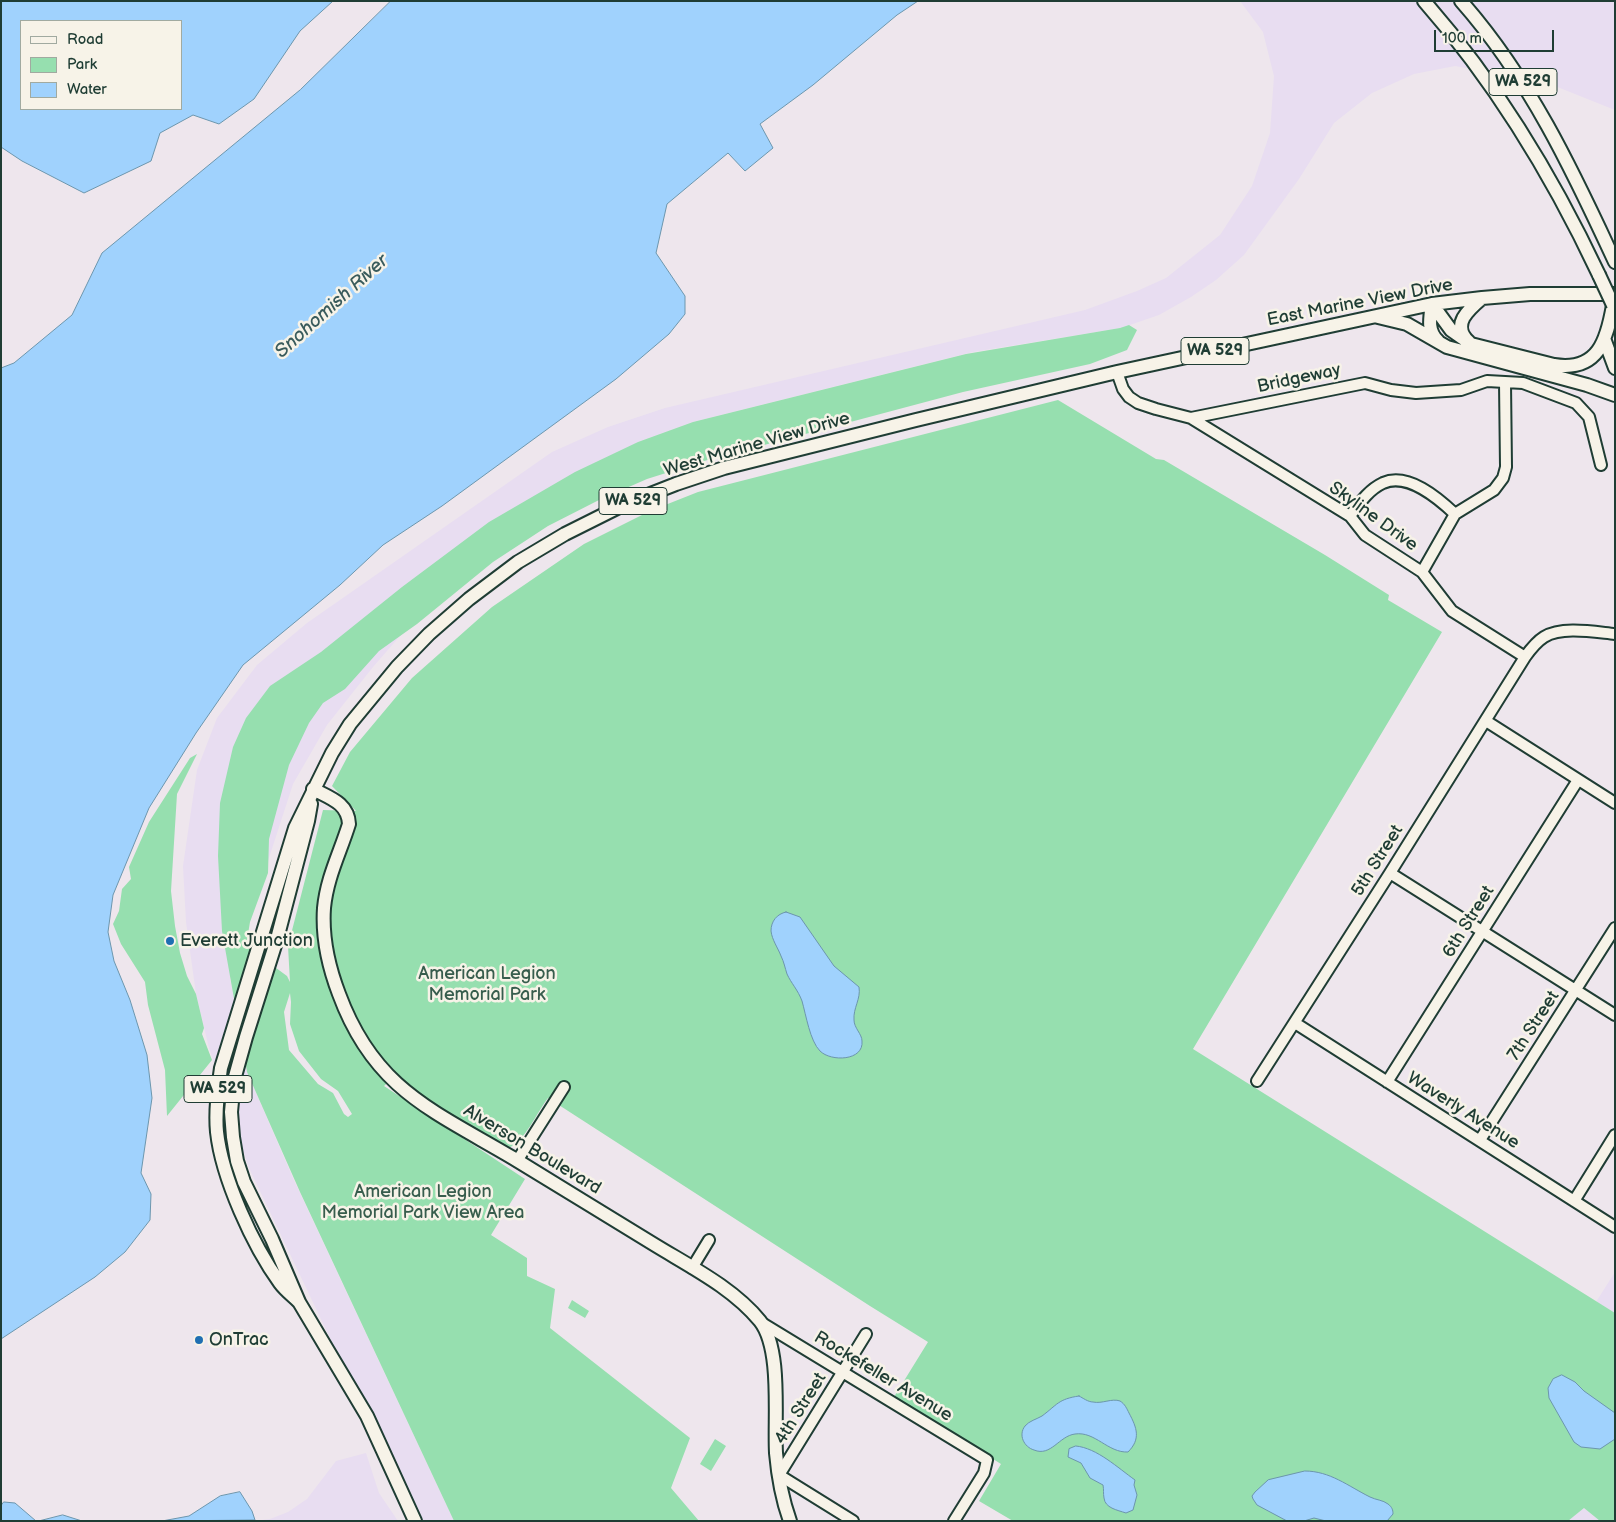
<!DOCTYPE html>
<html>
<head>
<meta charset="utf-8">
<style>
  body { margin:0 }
  #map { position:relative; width:1616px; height:1522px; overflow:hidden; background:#eee6ed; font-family:"Balsamiq Sans",sans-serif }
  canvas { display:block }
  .frame { position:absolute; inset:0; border:2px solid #1f3d34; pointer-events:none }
  .legend { position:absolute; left:20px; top:20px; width:162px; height:90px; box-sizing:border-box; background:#f7f3e8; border:1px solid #a1aaa0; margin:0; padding:6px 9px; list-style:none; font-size:15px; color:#1f3d34 }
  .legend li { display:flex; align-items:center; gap:10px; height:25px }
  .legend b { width:25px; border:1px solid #a1aaa0 }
  .scale { position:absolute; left:1434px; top:30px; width:120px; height:22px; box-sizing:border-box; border:2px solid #1f3d34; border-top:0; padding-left:6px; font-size:15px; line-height:18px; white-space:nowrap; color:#1f3d34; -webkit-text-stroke:4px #f7f3e8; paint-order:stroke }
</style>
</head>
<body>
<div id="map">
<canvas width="1616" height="1522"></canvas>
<div class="frame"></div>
<ul class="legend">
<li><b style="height:6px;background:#f7f3e8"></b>Road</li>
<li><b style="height:14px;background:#96dfaf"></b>Park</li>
<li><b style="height:14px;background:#a0d2fd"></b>Water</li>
</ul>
<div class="scale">100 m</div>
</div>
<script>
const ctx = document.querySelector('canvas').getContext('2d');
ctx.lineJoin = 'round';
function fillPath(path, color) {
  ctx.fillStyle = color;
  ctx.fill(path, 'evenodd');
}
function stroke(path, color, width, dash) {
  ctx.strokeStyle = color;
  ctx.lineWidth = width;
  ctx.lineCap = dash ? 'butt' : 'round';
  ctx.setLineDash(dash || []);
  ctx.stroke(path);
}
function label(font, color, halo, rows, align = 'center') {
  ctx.font = font + ' "Balsamiq Sans",sans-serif';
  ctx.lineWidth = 5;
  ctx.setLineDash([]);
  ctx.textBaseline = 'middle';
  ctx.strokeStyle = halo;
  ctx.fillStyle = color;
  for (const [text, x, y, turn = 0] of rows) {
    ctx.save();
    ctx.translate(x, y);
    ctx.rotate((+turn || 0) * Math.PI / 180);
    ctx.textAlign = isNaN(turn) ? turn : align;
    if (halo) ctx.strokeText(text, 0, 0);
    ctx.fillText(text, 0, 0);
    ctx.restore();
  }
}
fillPath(new Path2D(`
  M1240 1H1615V110L1550 84 1455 66 1414 74 1372 93 1334 123 1299 179 1244 255 1216 280 1191 297 1159 315 1121 328 973 352 693 422 638 442 435 596 373 667 327 725 293 784 230 978 247 1072 293 1178 454 1521H417L249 1168 209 1048 196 994 186 922 183 866 197 770 217 718 257 665 307 623 552 452 608 427 665 408 1085 310 1137 291 1166 278 1220 235 1252 186 1270 133 1274 76 1263 32Z
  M1615 1272V1313L1596 1302Z
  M366 1453 379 1493 398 1521H253L270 1519 288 1512 307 1499 336 1461Z
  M1584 1508 1600 1521H1568Z`), '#e8ddf1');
fillPath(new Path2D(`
  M1129 325 1137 330 1127 350 1090 364 963 392 704 461 647 479 599 500 548 526 493 562 417 624 379 651 345 689 323 703 309 723 289 765 269 839 268 873 250 922 246 946 287 976 290 982 288 946 323 810 356 811 332 786 350 752 412 678 492 607 584 544 650 511 698 492 1058 400 1156 459 1164 460 1325 555 1389 595 1388 600 1442 632 1193 1049 1615 1313V1521H1600L1584 1508 1568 1521H1013L979 1501 1001 1464 894 1397 928 1342 870 1306 548 1098C535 1115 527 1139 507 1149 468 1126 430 1104 396 1075L384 1086 525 1179 491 1235 527 1258V1276L555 1289 550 1328 690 1438 671 1488 699 1521H454L300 1192 247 1072 222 931 218 856 220 803 233 747 246 718 270 686 321 652 402 587 489 522 575 472 638 442 693 422 966 354 1120 328ZM290 993 291 1002 290 1024 299 1051 321 1079 338 1091 352 1114 348 1117 344 1114 333 1093 318 1084 289 1050 284 1012Z
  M197 754 177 794 171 891 175 926 180 953 187 976 196 994 204 1028 202 1034 212 1060 167 1116 165 1070 148 1005 145 982 121 944 113 924 119 911 122 889 131 879 129 867 149 822 190 758Z
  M572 1300 589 1311 585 1318 568 1308Z
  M715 1439 726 1446 711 1471 700 1464Z`), '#96dfaf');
const water = new Path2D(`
  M1 1H333L300 31 254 99 219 124 193 115 160 133 151 161 84 193 22 161 1 147ZM181 21V109H21V21Z
  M391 1H918L897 15 813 85 760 124 773 148 745 171 728 153 667 204 656 253 685 296V314L669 334 616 379 442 506 383 545 340 585 243 665 196 733 149 808 113 895 108 932 114 961 130 1000 147 1055 152 1098 141 1173 151 1194 150 1220 125 1252 95 1277 1 1339V368L14 363 72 315 102 253 300 90Z
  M786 912 800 917 834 966 859 987C861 999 853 1008 854 1020 854 1028 862 1034 862 1041 864 1061 831 1062 820 1051 810 1041 806 1015 802 1001 798 990 791 983 787 974 785 968 784 962 781 956 778 948 772 940 771 931 771 921 777 914 786 912Z
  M1562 1375 1575 1382 1584 1391 1615 1413V1439L1600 1449 1581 1447 1574 1442 1549 1398 1548 1388 1553 1379Z
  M1079 1396C1083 1398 1088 1402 1093 1402 1102 1404 1112 1398 1120 1401 1125 1404 1127 1409 1129 1413 1137 1428 1141 1439 1128 1452 1108 1453 1095 1431 1075 1434 1059 1436 1051 1457 1034 1450 1024 1447 1018 1435 1025 1426 1029 1421 1037 1419 1042 1416 1057 1405 1058 1399 1079 1396Z
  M1076 1446C1097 1448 1118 1468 1135 1480L1134 1485 1137 1495 1133 1510 1126 1513C1117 1510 1105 1508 1104 1498 1103 1493 1104 1490 1103 1485L1090 1478 1081 1463 1068 1457 1069 1449Z
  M1305 1471C1330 1471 1348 1486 1370 1497 1376 1500 1383 1500 1388 1504 1392 1507 1393 1510 1393 1514L1387 1521H1326L1314 1518 1304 1521H1287L1257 1505 1253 1499 1252 1496 1255 1492 1268 1480Z
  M240 1492 252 1511 255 1520 162 1521 189 1516 220 1496Z
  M4 1502 15 1503 36 1521H1V1506Z
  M63 1515 82 1521H39Z`);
fillPath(water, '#a0d2fd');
stroke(water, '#6c96ad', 1);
const minor = new Path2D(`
  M1117 372 1123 389 1129 397 1138 403 1156 409 1191 418 1365 383 1391 390 1416 393 1461 390 1487 381 1523 383 1576 403 1589 417 1601 465
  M1191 418 1350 516 1365 535 1422 572 1452 611 1525 657
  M1350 516C1359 504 1368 490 1383 483 1408 472 1438 498 1455 514
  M1422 572 1455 514 1494 490 1503 478 1506 467 1505 383
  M1486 721 1615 803
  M1390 873 1615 1015
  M1295 1023 1615 1227
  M1257 1081 1390 873 1525 657C1530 650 1536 642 1544 637 1562 626 1594 632 1615 634
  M1387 1082 1578 780
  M1480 1140 1615 928
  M517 1161 564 1087
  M1574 1201 1615 1135
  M692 1268 709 1240
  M762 1323 987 1460 984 1473 954 1521
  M853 1521 779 1475 866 1334`);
const major = new Path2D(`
  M1424 1C1497 84 1552 175 1599 275
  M1461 1C1529 78 1572 169 1615 262
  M1432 304 1451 330 1471 344 1554 365C1598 372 1607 340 1613 305
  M1432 304C1430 318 1427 331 1438 341
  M1378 317 1407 324 1447 347 1587 385 1615 395
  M1605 341 1615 368
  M1469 342C1450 325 1469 309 1482 298
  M313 789C330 798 348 803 349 824 340 853 327 877 324 908 322 937 329 968 339 994 374 1089 432 1110 513 1158 560 1187 608 1216 655 1245 691 1267 733 1288 760 1321 782 1349 774 1418 776 1453 778 1476 782 1499 790 1521
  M311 804 308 821 277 939 246 1037 234 1080 231 1112 233 1137 237 1161 244 1182 272 1239 299 1302 367 1416 415 1521
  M299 1302C293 1296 285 1290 280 1283 253 1246 222 1178 217 1132 215 1111 218 1089 221 1068L295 828 332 753 350 724 397 667 429 634 469 599 518 562 565 534 625 504 676 484 724 468 916 420 1117 372 1432 304 1482 298 1530 294H1615`);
stroke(minor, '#1f3d34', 14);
stroke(major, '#1f3d34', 16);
stroke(minor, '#f7f3e8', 10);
stroke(major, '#f7f3e8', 12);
const majorBridge = new Path2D(`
  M1599 275 1613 305`);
stroke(majorBridge, '#1f3d34', 16, []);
stroke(majorBridge, '#f7f3e8', 12);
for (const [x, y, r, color] of [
  [170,941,5,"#1f6fb2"],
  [199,1340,5,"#1f6fb2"]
]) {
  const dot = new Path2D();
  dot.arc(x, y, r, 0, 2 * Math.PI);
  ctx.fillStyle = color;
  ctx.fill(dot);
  stroke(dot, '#f7f3e8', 2);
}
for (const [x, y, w] of [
  [1523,82,68],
  [1215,351,68],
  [633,501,68],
  [218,1089,68]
]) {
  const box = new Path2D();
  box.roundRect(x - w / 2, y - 13.5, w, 27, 4);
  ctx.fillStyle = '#f7f3e8';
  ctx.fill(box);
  stroke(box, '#1f3d34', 1);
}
label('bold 16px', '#1f3d34', null, [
  ["WA 529",1523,82],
  ["WA 529",1215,351],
  ["WA 529",633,501],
  ["WA 529",218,1089]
]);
label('18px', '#1f3d34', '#f7f3e8', [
  ["East Marine View Drive",1360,303,-11],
  ["Bridgeway",1299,379,-12],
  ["West Marine View Drive",757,445,-16],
  ["Skyline Drive",1373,517,36],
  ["5th Street",1378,861,-58],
  ["6th Street",1469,922,-58],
  ["7th Street",1534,1026,-57],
  ["Waverly Avenue",1463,1111,32],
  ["Alverson Boulevard",532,1150,31],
  ["Rockefeller Avenue",883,1377,31],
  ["4th Street",801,1409,-58]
]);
label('18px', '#1f3d34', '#f7f3e8', [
  ["Everett Junction",180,941],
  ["OnTrac",209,1340]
], 'left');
label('18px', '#375d4d', '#f7f3e8', [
  ["American Legion",487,974],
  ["Memorial Park",487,995],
  ["American Legion",423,1192],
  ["Memorial Park View Area",423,1213]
]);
label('italic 19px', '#395b5c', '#f7f3e8', [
  ["Snohomish River",332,307,-42]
]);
</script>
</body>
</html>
